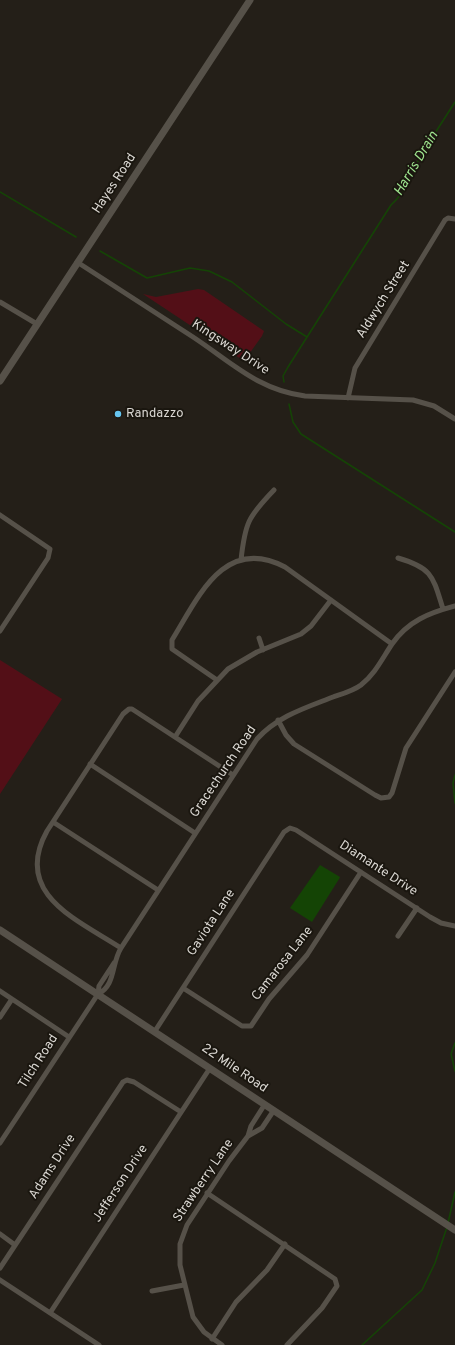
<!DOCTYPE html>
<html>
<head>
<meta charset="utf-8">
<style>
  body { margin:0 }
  canvas { display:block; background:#241f18 }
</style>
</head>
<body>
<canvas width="455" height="1345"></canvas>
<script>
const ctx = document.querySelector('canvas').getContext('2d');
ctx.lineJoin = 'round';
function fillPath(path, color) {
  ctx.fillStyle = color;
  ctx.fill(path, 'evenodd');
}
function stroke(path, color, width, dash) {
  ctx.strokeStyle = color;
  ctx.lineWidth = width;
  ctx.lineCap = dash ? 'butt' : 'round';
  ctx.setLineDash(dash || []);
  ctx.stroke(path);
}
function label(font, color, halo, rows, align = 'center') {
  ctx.font = font + ' Overpass,sans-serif';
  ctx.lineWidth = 4;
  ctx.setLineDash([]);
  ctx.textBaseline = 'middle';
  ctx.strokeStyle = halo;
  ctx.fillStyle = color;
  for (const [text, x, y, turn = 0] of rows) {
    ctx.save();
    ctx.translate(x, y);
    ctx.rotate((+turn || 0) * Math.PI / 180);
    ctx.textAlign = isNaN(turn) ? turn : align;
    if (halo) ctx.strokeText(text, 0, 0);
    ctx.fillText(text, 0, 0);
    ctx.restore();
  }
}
fillPath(new Path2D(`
  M198 289 204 290 264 331 262 336 244 361 143 294 156 297Z
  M0 660 62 699 0 794Z`), '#530f17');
fillPath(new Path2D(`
  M320 865 340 877 339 879 312 922 290 908Z`), '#144405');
stroke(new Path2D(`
  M0 192 76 237
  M100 251 147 278 190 268 209 271 232 282 286 324 307 337
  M284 382 283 376 288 367 391 205C404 193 414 175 419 158L455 102
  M289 404 293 422 301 434 455 532
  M455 775 453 783 455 803
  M455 1043 451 1054 455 1071
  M448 1223 455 1192
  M362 1345 422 1290 435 1263 447 1227`), '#144405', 1.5);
stroke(new Path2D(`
  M77 262C116 287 155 312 193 337 231 362 258 390 305 396L413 400 434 406 455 419
  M0 302 37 324
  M348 398 355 368 445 220 448 218 455 219
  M0 515 50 549 48 558 0 631
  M398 558C433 568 433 577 443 609
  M241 560C245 523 248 517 274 490
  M259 638 263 650
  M217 680 172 649V640C198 598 224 535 285 567L392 644
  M278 720 286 735 294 744 375 795 381 798 389 797 392 793 406 748 455 672
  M175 737 198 701 228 669 257 652 301 634 311 626 331 600
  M90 764 195 833
  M53 822 158 890
  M398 936 417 908
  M121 948C78 920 12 894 47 831L123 714 129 709H132L233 775
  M183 988 242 1026H251L269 999 307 955 361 872
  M0 991 69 1037
  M98 994 99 986 114 963
  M0 1017 12 999
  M155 1031 284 832 290 828 296 830 430 917 441 923 455 926
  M248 1136 251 1126 265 1104
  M0 1143 98 994C116 985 111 964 121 948L257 739C278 716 305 708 333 697 342 694 353 691 361 685 375 674 382 659 392 644 408 621 429 613 455 606
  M207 1193 335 1279 337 1286 322 1308 287 1345
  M0 1234 15 1245
  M0 1268 123 1082 127 1080 134 1082 181 1112
  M0 1280 99 1345
  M152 1291 184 1285
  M50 1313 210 1068
  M212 1339 236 1302 267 1270 285 1244
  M222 1345 204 1332 193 1317 180 1265V1244L187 1225 229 1161 248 1136 262 1128 274 1110`), '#565149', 5);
stroke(new Path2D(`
  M0 381 250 0
  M0 930 455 1230`), '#565149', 7);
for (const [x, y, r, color] of [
  [118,414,4,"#66c4ef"]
]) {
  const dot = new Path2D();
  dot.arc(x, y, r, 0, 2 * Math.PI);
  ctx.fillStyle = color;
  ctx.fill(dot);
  stroke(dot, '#1a160f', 1.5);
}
label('13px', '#dad7d2', '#1a160f', [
  ["Hayes Road",115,184,-57],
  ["Aldwych Street",384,300,-58],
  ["Kingsway Drive",230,348,33],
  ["Gracechurch Road",224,772,-56],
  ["Diamante Drive",378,869,33],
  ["Gaviota Lane",212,923,-57],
  ["Camarosa Lane",283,964,-52],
  ["Tilch Road",39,1062,-57],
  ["22 Mile Road",234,1069,34],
  ["Adams Drive",53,1167,-57],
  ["Strawberry Lane",204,1181,-56],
  ["Jefferson Drive",121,1184,-57]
]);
label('13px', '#dad7d2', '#1a160f', [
  ["Randazzo",126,414]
], 'left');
label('italic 14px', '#9de28d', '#1a160f', [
  ["Harris Drain",417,164,-59]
]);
</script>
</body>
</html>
